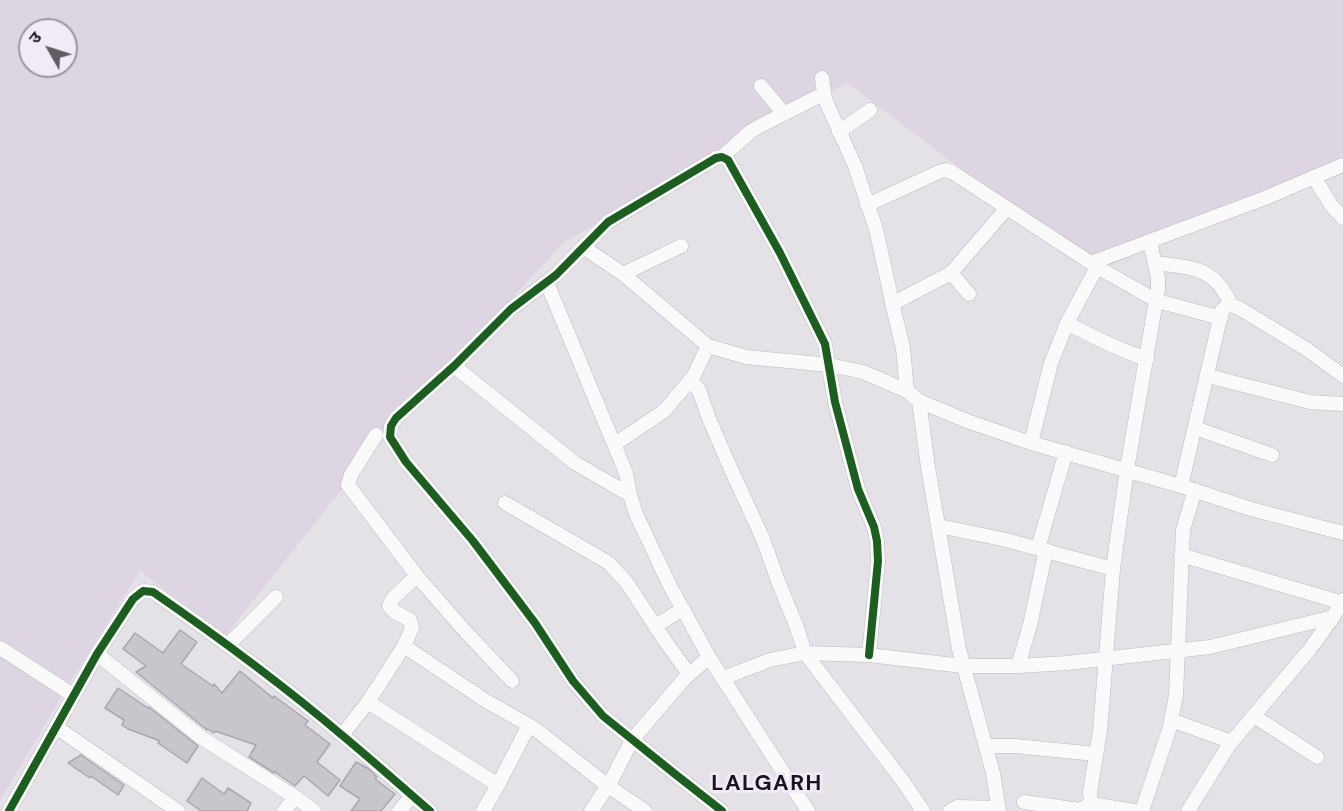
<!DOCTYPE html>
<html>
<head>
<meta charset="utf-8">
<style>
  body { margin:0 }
  #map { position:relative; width:1343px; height:811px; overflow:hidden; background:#e4e1e7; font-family:"DM Sans","Noto Sans Devanagari",sans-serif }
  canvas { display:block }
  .north { position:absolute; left:18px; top:18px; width:60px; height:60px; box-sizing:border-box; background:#f2ebf7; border:2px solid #9b969f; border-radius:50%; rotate:309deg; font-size:16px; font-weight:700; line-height:24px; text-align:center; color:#18161a }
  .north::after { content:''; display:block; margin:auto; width:21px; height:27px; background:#5f5d62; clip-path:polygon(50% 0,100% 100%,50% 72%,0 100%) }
</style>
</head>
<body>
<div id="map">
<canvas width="1343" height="811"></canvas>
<div class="north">उ</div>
</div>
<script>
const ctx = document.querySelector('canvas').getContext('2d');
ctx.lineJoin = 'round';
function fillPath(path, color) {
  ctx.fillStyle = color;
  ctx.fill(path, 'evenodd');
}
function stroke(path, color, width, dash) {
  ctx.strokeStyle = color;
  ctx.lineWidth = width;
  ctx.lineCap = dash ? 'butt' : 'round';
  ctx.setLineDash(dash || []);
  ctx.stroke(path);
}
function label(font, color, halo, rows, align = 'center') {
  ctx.font = font + ' "DM Sans",sans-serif';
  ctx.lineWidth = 6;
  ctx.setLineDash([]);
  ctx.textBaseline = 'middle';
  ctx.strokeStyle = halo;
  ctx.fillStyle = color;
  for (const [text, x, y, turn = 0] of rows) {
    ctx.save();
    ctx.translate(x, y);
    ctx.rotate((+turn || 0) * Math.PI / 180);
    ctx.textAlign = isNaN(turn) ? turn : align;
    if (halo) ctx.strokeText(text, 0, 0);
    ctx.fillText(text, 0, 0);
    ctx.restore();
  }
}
fillPath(new Path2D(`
  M0 0H1343V165L1097 271 847 83 564 242 380 441 226 635 140 571 75 674 0 801ZM30 30H66V66H30Z`), '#ddd5e2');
const building = new Path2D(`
  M180 630 197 642 181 664 213 686 214 684 222 693 240 671 273 698 274 696 308 721 305 725 330 744 317 762 340 780 328 796 304 776 295 786 275 772 274 773 249 757 256 745 215 731 214 733 208 729 207 730 136 672 146 666 123 649 135 633 163 653Z
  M118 688 148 708 149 707 198 746 187 763 158 743 160 741 128 729 122 725 124 720 105 708Z
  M81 755 124 785 118 795 91 776 90 778 68 763Z
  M356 762 369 769 377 777 375 779 395 794 381 811H351L360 799 340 786Z
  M202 778 224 794 228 788 251 803 247 811H201L187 801Z`);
fillPath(building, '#c8c6ca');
stroke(building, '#aaa8ad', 1.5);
const minor = new Path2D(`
  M822 78 825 99
  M761 86 784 114
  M839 132 870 110
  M722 157 751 131 760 126 819 96 825 99 855 166 876 229 895 315 903 348 907 391
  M1314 177 1331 205 1343 218
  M867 205 941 171 946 170 952 172 1097 267 1157 301 1221 318
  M583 247 623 274 708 346 746 357 830 365 863 372 907 391 919 401 967 421 1031 443 1181 486 1251 509 1343 533
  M1091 263 1265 198 1343 165
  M1155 263C1192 268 1214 266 1231 305
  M951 273 1007 208
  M623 274 681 246
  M547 283 626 473 630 495 636 514 669 584 709 657 808 811
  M892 304 951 273 969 294
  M1067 323C1093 337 1119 350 1147 359
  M454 366 575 463 630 495
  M1208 376 1310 402 1343 404
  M690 380 699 390 708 416 729 465 763 539 778 581 796 625 805 653 902 780 923 811
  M919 401 928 467 959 649 993 773 999 811
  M1195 428 1272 455
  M1031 443 1051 363 1067 323 1097 267
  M615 444 664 411 693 377 708 346
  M1181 486 1222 310C1228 304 1232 305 1239 308L1308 350 1343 376
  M505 503 609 563 627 583 665 641 689 674
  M939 526 1006 540 1113 569
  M1038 548 1066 452
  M1181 555 1343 603
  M417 576 464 630 512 681
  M655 626 683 609
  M228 645 276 597
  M404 646 486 701 534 728 608 786 645 811
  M0 648 73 695
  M97 654 202 738 295 797 314 811
  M1018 666 1030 625 1046 550
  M723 678 770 660 805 653 869 655 963 666H1018L1067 663 1210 647 1333 617
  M368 702 498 785
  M1254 716 1317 757
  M1171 720 1232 742
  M56 727 178 811
  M342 735 368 702 404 646 412 628 410 620 395 612 389 606 393 598 417 576 348 485 351 475 376 435
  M986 746H1015L1096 754
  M1024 802 1079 810 1091 804 1134 811
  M1091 804 1090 792 1100 731 1113 569 1127 469 1158 289V278L1150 242
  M9 811 97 654 133 599 143 591 153 592C218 637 282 684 343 736 372 760 401 786 430 811
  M284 811 295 797
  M399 811 412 796
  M483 811 498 785 529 725
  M591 811 611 781 632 740 685 678 709 657
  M722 811 675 774 603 716 573 681 535 623 473 541 406 462 390 437 391 426 396 418 454 366 511 309 556 275 608 222 716 158 722 157 728 160 780 253 825 344 835 402 858 489 874 527 877 541 878 561 869 655
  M950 811 957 807 998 808
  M1142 811 1170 727 1176 695 1183 530 1195 490
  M1188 811 1229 745 1310 649 1333 617 1343 600`);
stroke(minor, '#bebbbf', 15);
stroke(minor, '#fbfafb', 14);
stroke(new Path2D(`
  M9 811 97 654 133 599 143 591 153 592C218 637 282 684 343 736 372 760 401 786 430 811
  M722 811 675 774 603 716 573 681 535 623 473 541 406 462 390 437 391 426 396 418 454 366 511 309 556 275 608 222 716 158 722 157 728 160 780 253 825 344 835 402 858 489 874 527 877 541 878 561 869 655`), '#1b5e20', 8);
ctx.letterSpacing = '1.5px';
label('bold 22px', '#18161a', '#f2ebf7', [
  ["LALGARH",767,784]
]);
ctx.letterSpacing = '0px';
</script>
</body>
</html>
